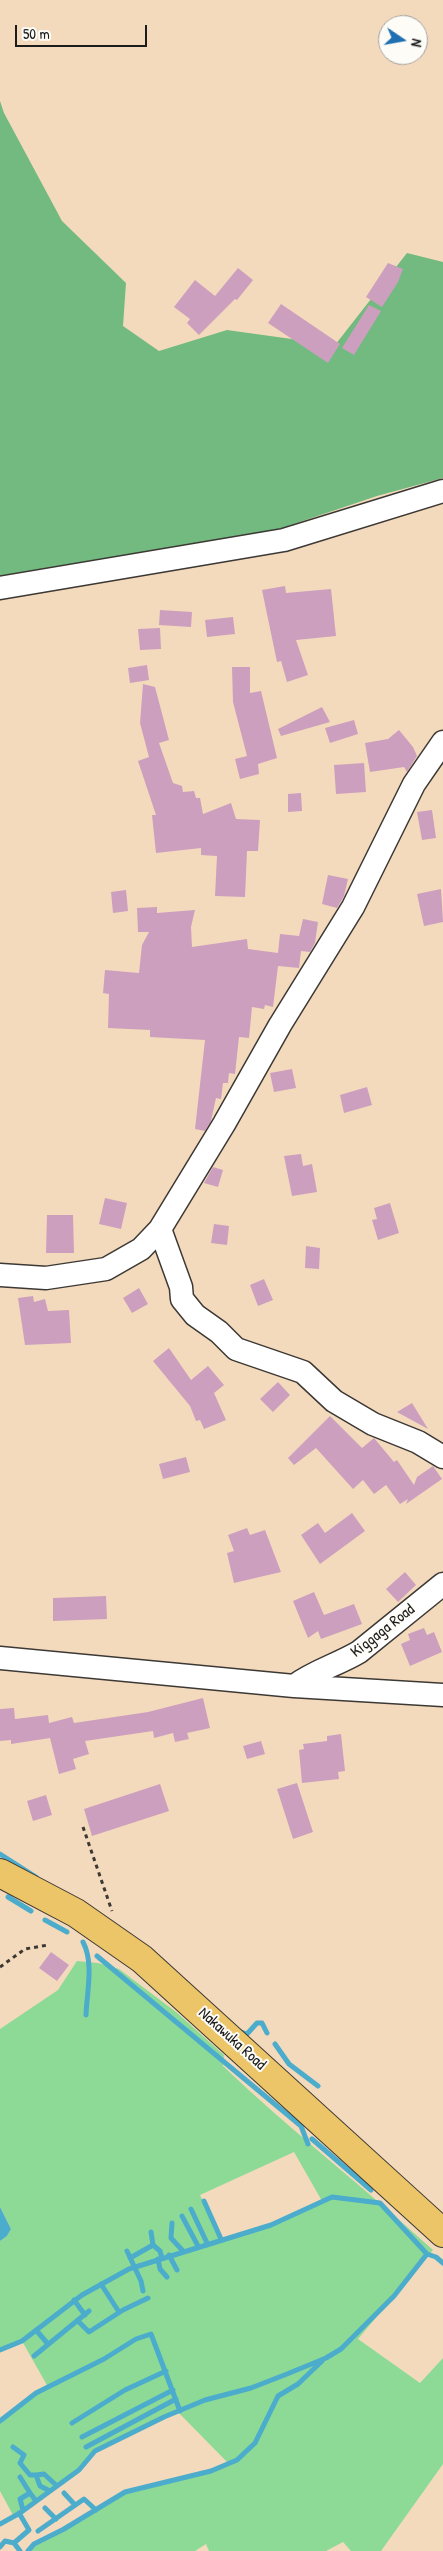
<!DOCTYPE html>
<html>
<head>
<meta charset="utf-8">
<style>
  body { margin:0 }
  #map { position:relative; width:443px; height:2551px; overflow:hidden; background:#f4dabd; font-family:"Patrick Hand",sans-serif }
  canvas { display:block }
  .north { position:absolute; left:378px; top:15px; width:50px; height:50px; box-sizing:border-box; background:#fdfcf7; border:1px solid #a3a29f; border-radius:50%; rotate:102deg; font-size:14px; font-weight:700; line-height:20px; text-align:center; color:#1c1c1c }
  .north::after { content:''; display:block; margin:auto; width:18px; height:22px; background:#1f6fb2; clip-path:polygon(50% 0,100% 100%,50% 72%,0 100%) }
  .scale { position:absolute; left:15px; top:25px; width:132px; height:22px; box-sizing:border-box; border:2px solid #1c1c1c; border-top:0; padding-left:6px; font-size:15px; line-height:18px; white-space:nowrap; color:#1c1c1c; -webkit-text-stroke:4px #fdfcf7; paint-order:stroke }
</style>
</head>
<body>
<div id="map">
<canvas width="443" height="2551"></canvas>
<div class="north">N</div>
<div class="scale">50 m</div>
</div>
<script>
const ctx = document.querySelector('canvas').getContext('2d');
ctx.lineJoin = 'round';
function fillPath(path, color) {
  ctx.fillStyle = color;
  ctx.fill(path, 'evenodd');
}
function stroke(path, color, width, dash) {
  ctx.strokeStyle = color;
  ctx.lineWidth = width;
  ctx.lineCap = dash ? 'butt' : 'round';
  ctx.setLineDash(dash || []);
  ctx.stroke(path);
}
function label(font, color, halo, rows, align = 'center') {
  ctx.font = font + ' "Patrick Hand",sans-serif';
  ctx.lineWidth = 4;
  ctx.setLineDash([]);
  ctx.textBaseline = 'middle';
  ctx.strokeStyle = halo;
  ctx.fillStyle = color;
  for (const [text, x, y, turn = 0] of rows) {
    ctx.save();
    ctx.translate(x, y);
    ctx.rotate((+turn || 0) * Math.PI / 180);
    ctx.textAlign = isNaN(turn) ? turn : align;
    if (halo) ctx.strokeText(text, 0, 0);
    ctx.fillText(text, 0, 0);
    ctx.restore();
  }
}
fillPath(new Path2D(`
  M77 1961 98 1963 119 1969 176 2012 224 2055 223 2066C290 2130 364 2187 433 2250L358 2339 420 2383 443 2358V2464L381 2551H351L343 2542 326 2551H209L206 2544 195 2551H28L34 2544 64 2529 125 2492 211 2471 228 2463 177 2411 95 2451 79 2470 14 2517 0 2491V2421L36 2393 48 2387 22 2341 0 2350V2241L7 2236 11 2229 0 2207V2029L58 1990ZM294 2152 322 2201 271 2225 221 2239 200 2195Z`), '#8dda97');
fillPath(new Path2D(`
  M0 101 4 113 62 221 126 283 123 326 159 351 227 330 335 345 407 253 443 262V478L377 496 276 530 26 574 0 576Z`), '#72ba80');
fillPath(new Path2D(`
  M0 2207 11 2229 7 2236 0 2241Z`), '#4caccb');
stroke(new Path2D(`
  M0 1854 36 1877
  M8 1897 31 1911
  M45 1920 67 1932
  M83 1942C94 1963 87 1991 86 2015
  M97 1956 301 2126 308 2144
  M238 2031 247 2034 257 2023H262L267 2033
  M275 2044 289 2064 318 2086
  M312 2139 371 2190
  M204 2201 221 2239
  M191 2209 207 2243
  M182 2216 198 2246
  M172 2223 171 2238 183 2251
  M151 2232 153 2245 160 2251 162 2258
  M127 2251 141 2281 143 2291
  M169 2255 177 2270
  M130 2258 153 2245
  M158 2259 160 2269 167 2277
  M101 2284 119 2312
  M74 2300 85 2315
  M78 2321 89 2332 123 2310 148 2298
  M36 2330 48 2344
  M0 2350 22 2341 82 2295 129 2269 271 2225 332 2197 380 2203 427 2254
  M34 2356 89 2311
  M0 2421 36 2393 104 2359 136 2339 151 2334 180 2411
  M72 2423 125 2390 166 2371
  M82 2437 173 2390
  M13 2447 24 2455 20 2463 30 2475H36L40 2486 50 2491
  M86 2447 176 2399
  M36 2475 44 2474 57 2486
  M20 2477 30 2493
  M64 2493 75 2505
  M45 2508 56 2519
  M23 2510 20 2499 30 2493 36 2501
  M0 2524 20 2513 79 2470 95 2451 164 2417 205 2400 251 2388 287 2374 326 2358 341 2349 394 2296 427 2254 436 2257 443 2263
  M38 2531 84 2499 96 2510
  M14 2543 29 2530 19 2513
  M0 2547 5 2541 14 2543 20 2551
  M28 2551 34 2544 64 2529 125 2492 211 2471 237 2460 255 2443 278 2396 298 2384 322 2361`), '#4caccb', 5);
fillPath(new Path2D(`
  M388 263 403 269 398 282 382 307 366 297Z
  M238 268 253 280 237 300 235 299 199 335 187 323 190 319 174 307 195 280 215 296Z
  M281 304 340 344 328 363 268 323Z
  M369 305 381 311 354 355 342 348Z
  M285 586 286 593 331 589 336 636 296 640 308 675 287 682 281 661 277 662 262 590Z
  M160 610 192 612 191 627 159 625Z
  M233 617 235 634 207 637 205 620Z
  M160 628 161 649 140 650 138 629Z
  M147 665 149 680 130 683 128 668Z
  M232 667H250V693L261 691 277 758 258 764 259 774 240 779 235 759 247 756 233 702Z
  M143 684 155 687 169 740 159 743 173 783 182 786 183 792 194 791 196 798H200L203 814 231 803 236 819 260 820 258 851H247L245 897 215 896 217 856 201 855V848L156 853 152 815H156L138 761 149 757 140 723Z
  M322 707 330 722 281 736 278 729Z
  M354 720 358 734 330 743 325 728Z
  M399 730 413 747 417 756 407 772 404 767 370 772 365 743 388 739Z
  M364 763 366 792 336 794 334 765Z
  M301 793 302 811 288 812V794Z
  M432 810 436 838 422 840 417 812Z
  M328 875 348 879 344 896 337 908 322 904Z
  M441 889 443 922 424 926 417 894Z
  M126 890 128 911 113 913 111 892Z
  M157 907V913L195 910 191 927 192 947 247 939 248 949 278 953 280 934 299 936 303 919 318 922 315 943 310 952 301 951 299 968 278 966 273 1007 265 1005 264 1009 252 1007 249 1038 239 1037 235 1074 229 1073 228 1083H223L221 1099 216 1098 211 1121 205 1131 195 1129 205 1040 150 1037V1030L108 1028 109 994 103 993 105 970 139 973 142 945 149 932H138L137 908Z
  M292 1069 296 1088 274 1092 270 1073Z
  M367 1087 372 1105 344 1113 340 1095Z
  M301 1154 303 1166 312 1164 317 1192 292 1196 284 1156Z
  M213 1167 223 1170 218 1187 204 1183Z
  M105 1198 127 1203 121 1229 99 1224Z
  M390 1203 399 1233 378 1240 372 1220 377 1219 374 1208Z
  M47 1215H73L74 1253H46Z
  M214 1224 229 1226 227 1245 211 1243Z
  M306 1246 320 1248 319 1269 305 1268Z
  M264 1279 273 1300 258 1306 250 1285Z
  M139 1288 148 1304 132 1313 123 1298Z
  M33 1296 34 1302 45 1299 48 1311 69 1310 71 1343 25 1345 18 1298Z
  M169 1348 191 1380 208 1366 224 1385 214 1393 226 1420 204 1429 200 1420 196 1421 190 1406 153 1361Z
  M278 1382 290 1395 273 1412 260 1399Z
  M412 1403 428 1429 397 1412Z
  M330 1416 362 1448 374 1438 394 1462 397 1460 414 1485 417 1477 433 1466 442 1479 406 1504 408 1499 400 1504 386 1485 374 1494 363 1480 353 1489 316 1448 294 1465 288 1458Z
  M186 1457 190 1472 163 1479 159 1464Z
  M352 1513 365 1531 320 1564 301 1535 318 1523 325 1533Z
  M247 1528 250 1535 265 1530 281 1572 234 1583 227 1553 234 1551 228 1535Z
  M405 1572 416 1585 398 1602 386 1589Z
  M314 1592 324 1615 354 1604 362 1624 321 1639 318 1631 308 1638 293 1601Z
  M106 1596 107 1619 53 1621V1598Z
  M424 1628 427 1635 434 1632 442 1652 410 1666 401 1644 410 1640 408 1634Z
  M203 1698 210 1728 187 1733 189 1739 175 1742 173 1733 154 1738 153 1731 85 1741 89 1754 73 1759 76 1769 59 1774 50 1738 11 1744V1740L0 1741V1709L14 1708 15 1719 48 1715 49 1723 72 1717 74 1723 148 1712Z
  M341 1734 345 1771 338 1772 339 1779 302 1783 299 1750 304 1749 303 1744 327 1741V1736Z
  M261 1741 265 1754 247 1759 243 1746Z
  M297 1783 313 1832 293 1839 277 1789Z
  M160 1784 169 1811 92 1836 84 1809Z
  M46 1795 52 1815 33 1821 27 1801Z
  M51 1952 69 1965 57 1981 39 1968Z`), '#cc9fbe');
const minor = new Path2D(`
  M0 588 284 540 443 491
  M160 1229 181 1287 182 1299 195 1315 219 1332 236 1349 303 1372 334 1401 373 1424 418 1442 443 1457
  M0 1275 46 1278 106 1269 141 1249 160 1229 224 1124 280 1025 353 907 414 784 443 742
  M0 1658 294 1686 443 1695
  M294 1686C314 1671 337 1665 359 1652L443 1584`);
const major = new Path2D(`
  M0 1873 76 1913 142 1959 443 2233`);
stroke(minor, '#3c3834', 25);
stroke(major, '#3c3834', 30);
stroke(new Path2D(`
  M83 1827 112 1911
  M0 1967 25 1949 48 1945`), '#3c3834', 3, [4, 4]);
stroke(minor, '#fff', 22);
stroke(major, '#ecc569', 28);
label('16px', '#1c1c1c', '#fdfcf7', [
  ["Kiggaga Road",383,1631,-38],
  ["Nakawuka Road",232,2039,42]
]);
</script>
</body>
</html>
